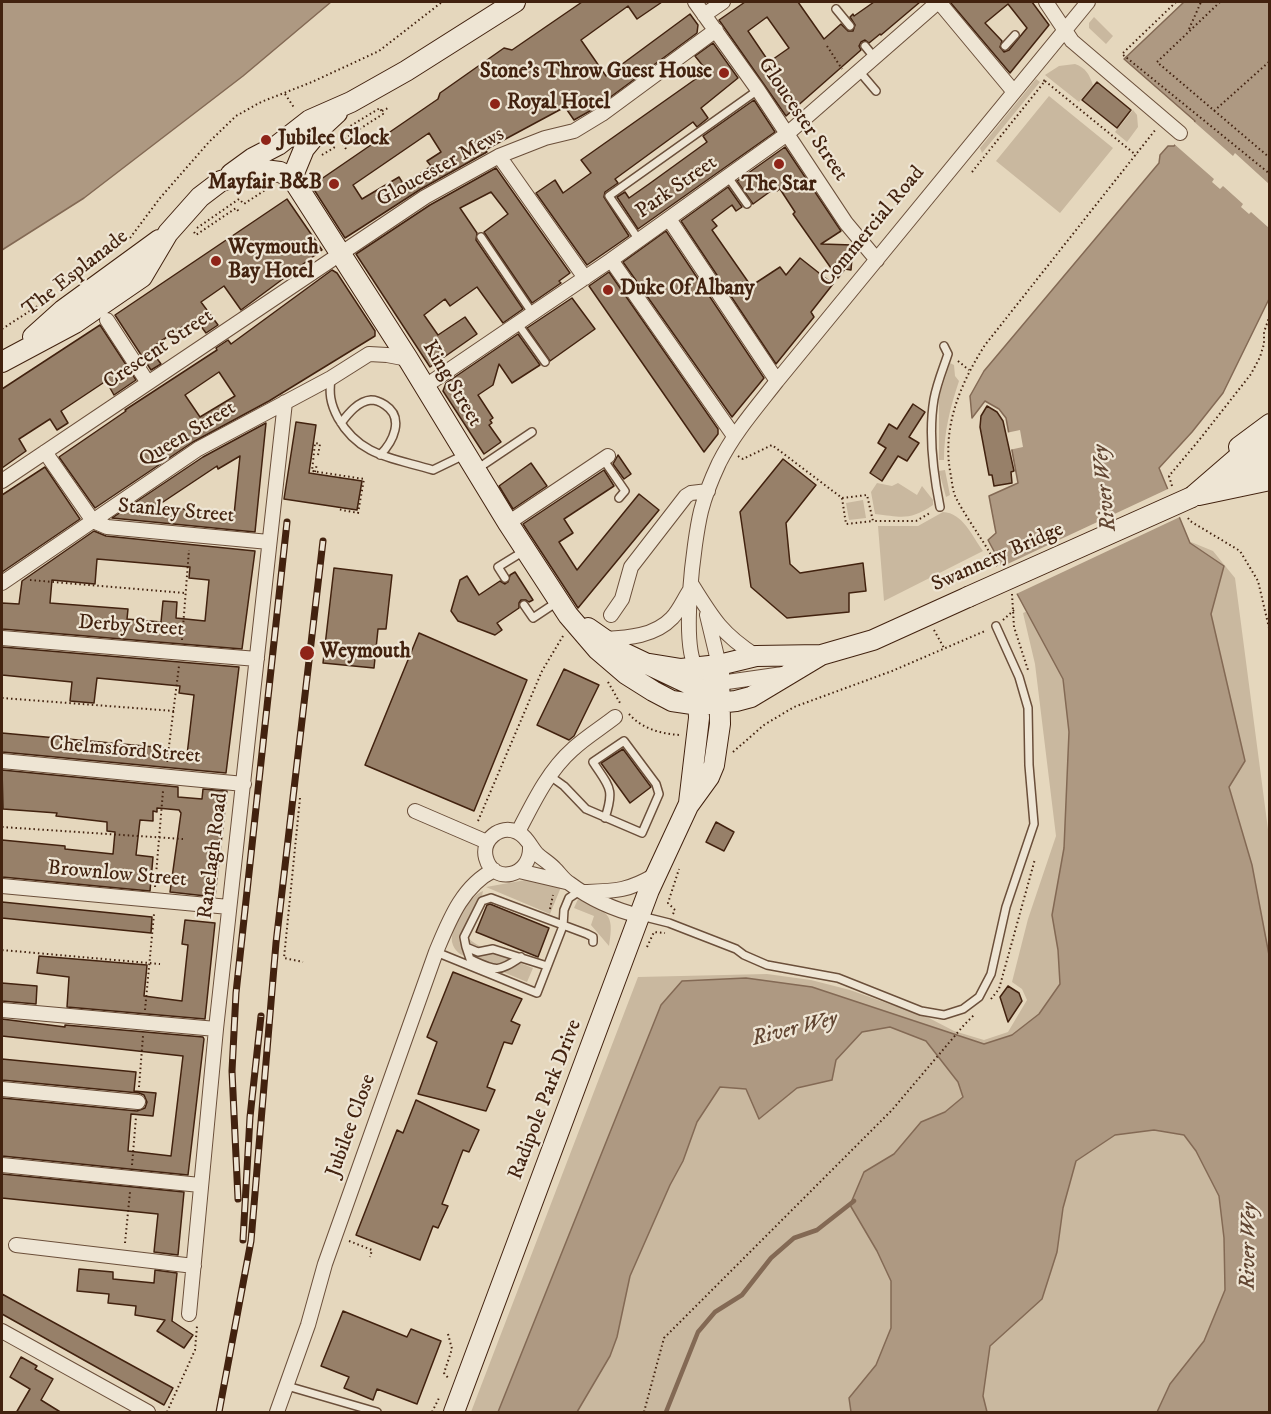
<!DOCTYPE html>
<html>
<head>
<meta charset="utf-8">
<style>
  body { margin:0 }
  #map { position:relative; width:1271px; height:1414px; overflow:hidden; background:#e5d7bd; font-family:"IM FELL DW Pica",serif }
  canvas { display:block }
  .frame { position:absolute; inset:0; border:3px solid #42220f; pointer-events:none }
</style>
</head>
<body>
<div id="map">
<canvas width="1271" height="1414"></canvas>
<div class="frame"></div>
</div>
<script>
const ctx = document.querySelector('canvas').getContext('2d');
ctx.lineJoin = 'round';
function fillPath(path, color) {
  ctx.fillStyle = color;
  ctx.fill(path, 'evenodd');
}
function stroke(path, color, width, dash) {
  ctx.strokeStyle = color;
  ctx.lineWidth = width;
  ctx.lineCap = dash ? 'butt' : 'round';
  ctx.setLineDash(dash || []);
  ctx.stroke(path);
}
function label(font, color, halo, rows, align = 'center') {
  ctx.font = font + ' "IM FELL DW Pica",serif';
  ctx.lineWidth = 4.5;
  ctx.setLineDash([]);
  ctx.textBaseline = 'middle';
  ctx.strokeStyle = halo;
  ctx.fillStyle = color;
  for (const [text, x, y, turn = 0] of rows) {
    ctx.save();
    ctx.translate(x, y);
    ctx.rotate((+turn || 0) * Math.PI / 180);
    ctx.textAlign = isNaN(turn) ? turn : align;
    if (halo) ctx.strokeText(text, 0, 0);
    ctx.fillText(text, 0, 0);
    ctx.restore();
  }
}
fillPath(new Path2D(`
  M1094 17 1113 36 1106 44 1089 28V23Z
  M1075 64C1086 68 1089 74 1093 85L1079 102 1045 75 1059 66Z
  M1036 79 1040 82 982 153 980 148Z
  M1049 96 1113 148 1060 213 996 161Z
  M1133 110 1137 115 1138 127 1127 142 1115 132Z
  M950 363 954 365 955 376 959 381C950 408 944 432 944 460H939V397Z
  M945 470 950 495 946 497 939 471Z
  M877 483 892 486 898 483 917 495 922 486 933 500V505C909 521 902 517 875 514L871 492Z
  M863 500 866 518 849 520 846 503Z
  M943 512C963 513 972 536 983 551L884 601 878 526H918Z
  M1191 542 1213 551 1235 578 1269 837V955L1252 865 1229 786 1245 761 1211 614 1223 566 1026 612 1045 643 1063 679 1069 732 1064 848 1052 915 1058 950 1060 984 1039 1014 1012 1035 984 1044 812 987 682 982 661 1005 498 1412H471L638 977 767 974 811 980 850 990 929 1018 954 1031 984 1040 1008 1032 1027 1000 1022 989 1012 982 1028 919 1056 836 1035 664 1023 613Z
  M537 878 561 887 550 914 486 887Z
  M483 891 482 896C476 902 473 907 470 916 468 921 465 928 466 934 468 946 521 963 533 968L527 982 460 954C456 951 453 947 452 942 450 928 469 896 483 891Z
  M578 899C607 913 615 911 609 946L591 925 594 916 574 908Z
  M890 1027 926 1041 958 1082 963 1097 945 1112 921 1122 894 1154 864 1172 850 1205 877 1251 891 1281V1328L876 1365 849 1398 851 1412H577L610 1356 617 1337 630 1276 670 1185 683 1161 697 1122 720 1087 746 1089 760 1119 797 1088 832 1080 835 1060 862 1032Z
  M1154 1130 1184 1135 1196 1151 1219 1196 1224 1238 1225 1290 1204 1341 1170 1384 1157 1412H987L983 1396 990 1346 1042 1299 1057 1252 1063 1208 1076 1161 1115 1135Z`), '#c9b89f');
const water = new Path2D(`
  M2 2H331L243 76 84 198 2 250Z
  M1184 2H1269V299L1223 393 1192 432 1159 468 1190 543 1224 566 1211 614 1245 761 1229 787 1252 865 1269 955V1412H1157L1170 1384 1204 1341 1225 1290 1224 1238 1219 1196 1196 1151 1184 1135 1154 1130 1115 1135 1076 1161 1063 1208 1057 1252 1042 1299 990 1346 983 1396 987 1412H851L849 1398 876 1365 891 1328V1281L877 1251 850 1205 864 1172 894 1154 921 1122 945 1112 963 1097 958 1082 926 1041 890 1027 862 1032 836 1060 832 1080 797 1088 759 1119 746 1089 720 1087 697 1122 683 1161 670 1185 630 1276 617 1337 610 1356 577 1412H498L661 1005 682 981 746 978 812 987 984 1044 1012 1035 1039 1014 1060 984 1058 950 1052 915 1064 848 1069 732 1063 679 988 540 996 533 989 496 1018 483 1006 418 999 409 985 401 972 418 970 396 984 371 1159 163 1160 155 1168 146H1174L1195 121 1124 59Z`);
fillPath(water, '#ae9982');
stroke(water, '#836954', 1.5);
fillPath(new Path2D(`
  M1191 119 1233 156 1235 153 1269 184V228L1251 212 1249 214 1241 207 1243 204 1223 186 1220 189 1212 182 1214 179 1173 143Z
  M1020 430 1023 447 1009 450 1006 433Z
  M1170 488 1182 516 1014 595 999 568Z`), '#e5d7bd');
stroke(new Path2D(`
  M666 1412 698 1332 715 1312 742 1295 771 1258 794 1238 817 1230 854 1201`), '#836954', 4.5);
const building = new Path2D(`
  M582 2H662L637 19 628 6 581 40 606 76 690 14 698 25 697 33 597 107 574 120 565 107 485 150 487 152 421 189 345 238 313 188 314 184 438 99 440 93 504 48 512 50ZM429 133 441 152 427 161 431 166 404 185 399 177 362 199 353 185Z
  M745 2H798L824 39 841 24 848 31H853L855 25 850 17 853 14 854 16 874 2H920L881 35 880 34 869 43 865 40 861 42 859 46 861 50 786 116 719 20ZM767 17 789 48 769 62 748 31Z
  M950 2H1032L1049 25 1010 73ZM1008 4 1027 28 1009 50 1004 52 1000 47 1002 41 985 23Z
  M713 43 738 78 701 108 708 118 697 127 693 122 615 179 618 183 605 192 604 197 629 236 587 265 536 193 555 180 563 193 591 173 581 160 707 71 695 56Z
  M1097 82 1131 110 1117 128 1082 100Z
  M754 100 775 132 638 229 617 197 625 192 629 198 649 184 707 142 703 136Z
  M785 147 841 231 821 244 853 245 851 270 845 269 838 278 793 214 795 212 780 189 777 191 775 188 753 204 737 181Z
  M496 168 570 273 559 281 561 283 532 303 484 232 508 214 491 192 460 208 477 233 476 240 523 309 503 323 477 287 450 306 445 299 424 315 438 335 465 317 477 334 430 367 356 254 430 205Z
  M728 187 742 207 736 211 732 205 712 220 717 226 712 230 751 286 780 267 786 275 800 258 833 284 811 312 814 317 776 364 681 221Z
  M287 199 322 250 241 310 224 286 201 302 218 325 206 333 200 325 189 333 184 326 161 341 150 349 161 364 151 370 115 315Z
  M666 231 764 378 732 417 623 262Z
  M332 270 337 273 375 331V336L269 401 193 442 95 508 59 457 126 411 125 410 217 350 216 348 228 340 231 344ZM219 372 235 396 200 417 185 395Z
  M609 272 718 429V434L704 452 589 286Z
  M572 298 595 329 550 361 527 328Z
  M100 325 136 380 114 395 106 381 61 411 68 423 57 430 50 419 19 439 26 451 2 468V389Z
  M518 334 540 365 512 383 499 364 493 385 478 395 493 418 490 420 492 423 489 425 501 442 484 454 443 391 446 383Z
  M913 404 925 412 909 437 919 443 907 461 898 456 882 481 870 473 886 448 878 443 889 424 897 429Z
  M987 406 997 412 1003 421 1014 471 1011 472 1012 483 994 486 992 475H989L980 427 981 416Z
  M296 422 316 425 309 473 362 481 357 510 284 499Z
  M266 423 255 532 112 518 203 457ZM240 456 234 515 157 506 217 466 218 469Z
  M618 455 631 474 624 479 613 464Z
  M783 459 816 485 786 523 790 564 800 573 863 563 866 591 849 593V612L787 618 751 587 740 512Z
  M531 463 547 486 513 509 499 486Z
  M45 467 80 519 2 572V495Z
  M604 470 614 486 564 519 573 533 559 542 577 570 639 494 659 510 578 608 523 524Z
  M94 531 106 536 255 551 242 649 2 629V603L19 604 22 581ZM97 559 190 567 189 578 209 580 205 621 176 618 177 602 163 601 161 622 127 619 128 609 50 603 52 580 95 584Z
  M334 568 392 575 386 629H378L374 668 323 663Z
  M515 572 533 600 529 602 526 600H521L519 603V608L497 623 502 630 495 635 458 621 451 611 460 580 467 576 479 595 500 581 505 584 508 582 510 575Z
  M419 633 527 680 474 811 365 765Z
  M2 647 239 667 226 773 2 752V733L166 748 165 753 187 755 194 695 179 693 180 686 97 678 94 703 70 701 72 682 2 675Z
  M564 669 599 685 574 736 569 740 537 725Z
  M623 749 651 787 630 803 601 763Z
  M2 770 178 787V797L202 799 203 789 227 791 215 897 170 892 181 813 179 810 157 808V812L153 811V821L140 820 136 855 153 857 150 891 2 877V840L65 846V849L113 854 115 832 107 831V822L56 816 57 813 3 809Z
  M716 822 734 832 724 851 706 842Z
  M2 902 152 917 151 933 2 918Z
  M490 904 549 928 538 957 476 932 487 905Z
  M185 920 215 923 205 1019 67 1007 69 977 37 973 39 956 147 965 144 996 182 1001 188 945 182 944Z
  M453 972 522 999 511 1021 520 1025 512 1044 504 1042 487 1087 495 1090 486 1111 418 1094 437 1042 427 1037Z
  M2 983 37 986 36 1004 2 1001Z
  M1008 986 1019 993 1022 1001 1008 1022 1000 997Z
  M2 1019 65 1027V1025L203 1037 204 1039 188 1175 2 1156V1098L137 1111 145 1108 147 1102 144 1095 139 1093 2 1080V1059L136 1072 134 1091 156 1093 153 1116 131 1114 128 1151 171 1156 183 1056 2 1036Z
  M416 1100 479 1130 469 1152 463 1150 442 1204 448 1206 438 1228 433 1226 420 1260 356 1235 397 1130 403 1133Z
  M2 1174 184 1192 178 1255 154 1252 158 1214 2 1198Z
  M79 1269 113 1272V1279L154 1283 155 1270 177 1273 172 1321 193 1335 184 1348 157 1331 165 1320 135 1315 136 1306 108 1303 109 1294 77 1291Z
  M2 1294 173 1388 164 1405 2 1314Z
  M343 1311 407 1337 411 1329 441 1341 417 1404 377 1389 373 1400 344 1388 349 1377 321 1366Z
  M21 1357 37 1366 35 1369 53 1379 41 1400 62 1413H16L30 1389 10 1377Z`);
fillPath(building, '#978069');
stroke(building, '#42220f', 1.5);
const lane = new Path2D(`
  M836 9 850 26
  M865 46 874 57
  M1005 46 1015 35
  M859 71 876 91
  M728 177 747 204
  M481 237 533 314
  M639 240 609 196 758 90
  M518 324 545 362
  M331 378C329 393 330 403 338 418 360 457 394 458 433 470L464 455
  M341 423C348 414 358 401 371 400 376 400 382 403 385 405 405 418 393 442 380 455
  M603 459 625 491 619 498
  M477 469 532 432
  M940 507C933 472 928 434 934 399 937 383 943 369 948 354L944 346
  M505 578 498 567 524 551
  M524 605 533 618 557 602
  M550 776 564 786 586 809 642 833 659 794 656 784 624 741 593 762C609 787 615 788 605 818
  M641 916 669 923 736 949 744 955 767 965 838 978 921 1011 944 1015 963 1009 979 997 991 974 1006 907 1034 824 1029 765 1028 708 1019 677 996 626
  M466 947 470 959C496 971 497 973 521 957
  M436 952 537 993 563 926 564 910 569 898 575 894 582 892
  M547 966 493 949 478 952 466 947 464 937 482 901 491 898 587 934 593 937V942
  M287 1386 377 1412`);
const street = new Path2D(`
  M695 2 758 90 846 223 877 260
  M939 2 1014 92
  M1046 2 1072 41 1180 133
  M704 15 723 2
  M499 156 585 278
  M669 219 777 381
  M611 260 734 436
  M107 320 148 383
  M424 387 611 260 787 134 938 2
  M45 452 93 521 107 527 269 542
  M2 481 425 197 499 156 545 138 574 131 602 114 716 30
  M508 523 608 456
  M2 583 198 449 331 378 369 354 387 355 408 359
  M692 585C713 619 722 634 756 656
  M611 615 622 599 631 567 686 496 691 493 708 491
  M707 615 719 665
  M2 638 257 659
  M605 639C628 638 655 636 672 618 679 611 684 599 690 590
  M783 674 720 683C712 681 702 677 697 669 680 646 694 540 701 511 705 495 712 478 719 463 734 433 756 408 777 381L1088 2
  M2 761 244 784
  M415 811 487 842
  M518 832C533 803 548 771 573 749 586 737 601 728 615 717
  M530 847C531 877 493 885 486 858 481 840 500 824 517 832 527 836 531 848 538 855 544 860 551 864 556 870 560 874 564 880 569 883 589 898 615 910 640 916
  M519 871 566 882
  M2 886 229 907
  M585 892C616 891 628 891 655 875
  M2 1010 216 1029
  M2 1089 138 1102
  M2 1165 200 1185
  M16 1245 194 1266
  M189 1314 216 1029 285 402
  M2 1331 148 1412
  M277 1412 308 1325 325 1264 436 952C449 921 462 886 494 870`);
const secondary = new Path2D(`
  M231 174 253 158 278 145 310 120 351 102 406 71 515 2
  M292 178 408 359 508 523 568 615 598 650 626 674 653 691 672 701 699 705 736 701 751 697 821 655
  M292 178 304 149 323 126 337 113
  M33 337 63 310 159 240
  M2 362 75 323 142 277 168 233 200 197 221 181 264 170 280 172 292 178
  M1239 447 1270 424
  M1227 474 1270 461
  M1199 495 1270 480
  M1192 497 1236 459 1255 447 1270 443
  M588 628 624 653 706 692 720 704
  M644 663 681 669 719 665 756 656 821 655 873 640 968 597
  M689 803 699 718 698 692
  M454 1412 649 890 688 806 709 777 714 765 720 724 719 665`);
stroke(lane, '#6b4f3a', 10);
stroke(street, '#6b4f3a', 16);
stroke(secondary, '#42220f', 22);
stroke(new Path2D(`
  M1176 2 1122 54 1270 174
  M1220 2 1157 62 1270 158
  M1189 29 1201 2
  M827 46 842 69
  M1045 81 1136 155
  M285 94 295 109
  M382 111 388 108
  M1214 111 1270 61
  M346 149 341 141 383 114 380 108 347 128
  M322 155 335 147 332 142
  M972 172 1045 81 1043 80
  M197 228 239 199 244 204 265 190
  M194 232 196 235 236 208 240 213
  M130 238 160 198 209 142 236 116 261 102 312 82 379 51 442 2
  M2 329 47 300
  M958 361 969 370
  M318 455 320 444 315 443 312 471 364 479 358 513 337 509
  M738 456 743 459 772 445 842 498 867 495 873 521H916L930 513
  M315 472 317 464
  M1172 486 1169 476 1200 439 1251 374 1260 357 1264 344V332L1270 315
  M842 498 846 524 873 521
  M1188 518 1190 521 1240 551 1258 581 1270 632
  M997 566C985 542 968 521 956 498 953 492 952 483 951 476 941 429 960 384 985 345L1156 129
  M30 580 185 593
  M1012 594 1014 627 1028 670
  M1003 620 1014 610
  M934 630 944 648
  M182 640 189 550
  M608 682 620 703
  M2 698 174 711
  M629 714C642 729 662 734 680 735
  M733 752 764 725 794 707 892 671 985 631
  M167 762 179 666
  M300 798 284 958 303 962
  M478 821 542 671 563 636
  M2 827 183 839
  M155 887 163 791
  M550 909 553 895
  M673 914 675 910 668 903 679 869
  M647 947 654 932 665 933
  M2 950 160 964
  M991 999 999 989 1035 859
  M145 1010 154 914
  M139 1087 143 1036
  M132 1165 136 1117
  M349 1241 372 1250 370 1257
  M125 1243 130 1192
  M448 1334 452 1349 444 1373 449 1379
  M167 1412 195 1350 197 1326
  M432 1412 440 1396
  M644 1412 664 1338 892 1110 964 1025 974 1015`), '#42220f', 2, [1.5, 3]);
stroke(lane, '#eee5d4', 7);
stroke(street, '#eee5d4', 14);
stroke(secondary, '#eee5d4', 20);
const rail = new Path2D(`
  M238 1199 232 1071 236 993 287 522
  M243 1240 250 1117 261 1016
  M219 1412 251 1241 276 943 323 541`);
stroke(rail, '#42220f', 7);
stroke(rail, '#eee5d4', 4.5, [14]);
const secondaryBridge = new Path2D(`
  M968 597 1192 497`);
stroke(secondaryBridge, '#42220f', 22, []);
stroke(secondaryBridge, '#eee5d4', 20);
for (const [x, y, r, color] of [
  [724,73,6,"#8f2418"],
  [495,104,6,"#8f2418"],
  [266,140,6,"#8f2418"],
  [779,164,6,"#8f2418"],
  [334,184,6,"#8f2418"],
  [216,261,6,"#8f2418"],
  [608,290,6,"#8f2418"],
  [307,653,8,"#8f2418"]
]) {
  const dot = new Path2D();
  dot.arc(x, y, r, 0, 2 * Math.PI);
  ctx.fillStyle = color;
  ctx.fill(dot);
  stroke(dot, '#eee5d4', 2);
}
label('bold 21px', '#42220f', '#eee5d4', [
  ["Stone's Throw Guest House",712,73,"right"],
  ["Royal Hotel",507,104],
  ["Jubilee Clock",278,140],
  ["Mayfair B&B",322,184,"right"],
  ["The Star",779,186,"center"],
  ["Weymouth",228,249],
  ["Bay Hotel",228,273],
  ["Duke Of Albany",620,290],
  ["Weymouth",320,653]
], 'left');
label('21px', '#42220f', '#eee5d4', [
  ["Gloucester Street",802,120,56],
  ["Gloucester Mews",441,168,-29],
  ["Park Street",677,188,-35],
  ["Commercial Road",873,227,-50],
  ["The Esplanade",76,274,-38],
  ["Crescent Street",159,350,-34],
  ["King Street",451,384,59],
  ["Queen Street",188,435,-31],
  ["Stanley Street",176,512,5],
  ["Swannery Bridge",998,558,-24],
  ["Derby Street",131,627,4],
  ["Chelmsford Street",125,751,5],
  ["Ranelagh Road",214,856,-83],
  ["Brownlow Street",117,875,5],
  ["Radipole Park Drive",546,1100,-69],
  ["Jubilee Close",352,1126,-70]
]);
label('italic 22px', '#624632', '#eee5d4', [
  ["River Wey",1106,488,-96],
  ["River Wey",795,1030,-14],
  ["River Wey",1250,1246,-89]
]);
</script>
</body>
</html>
